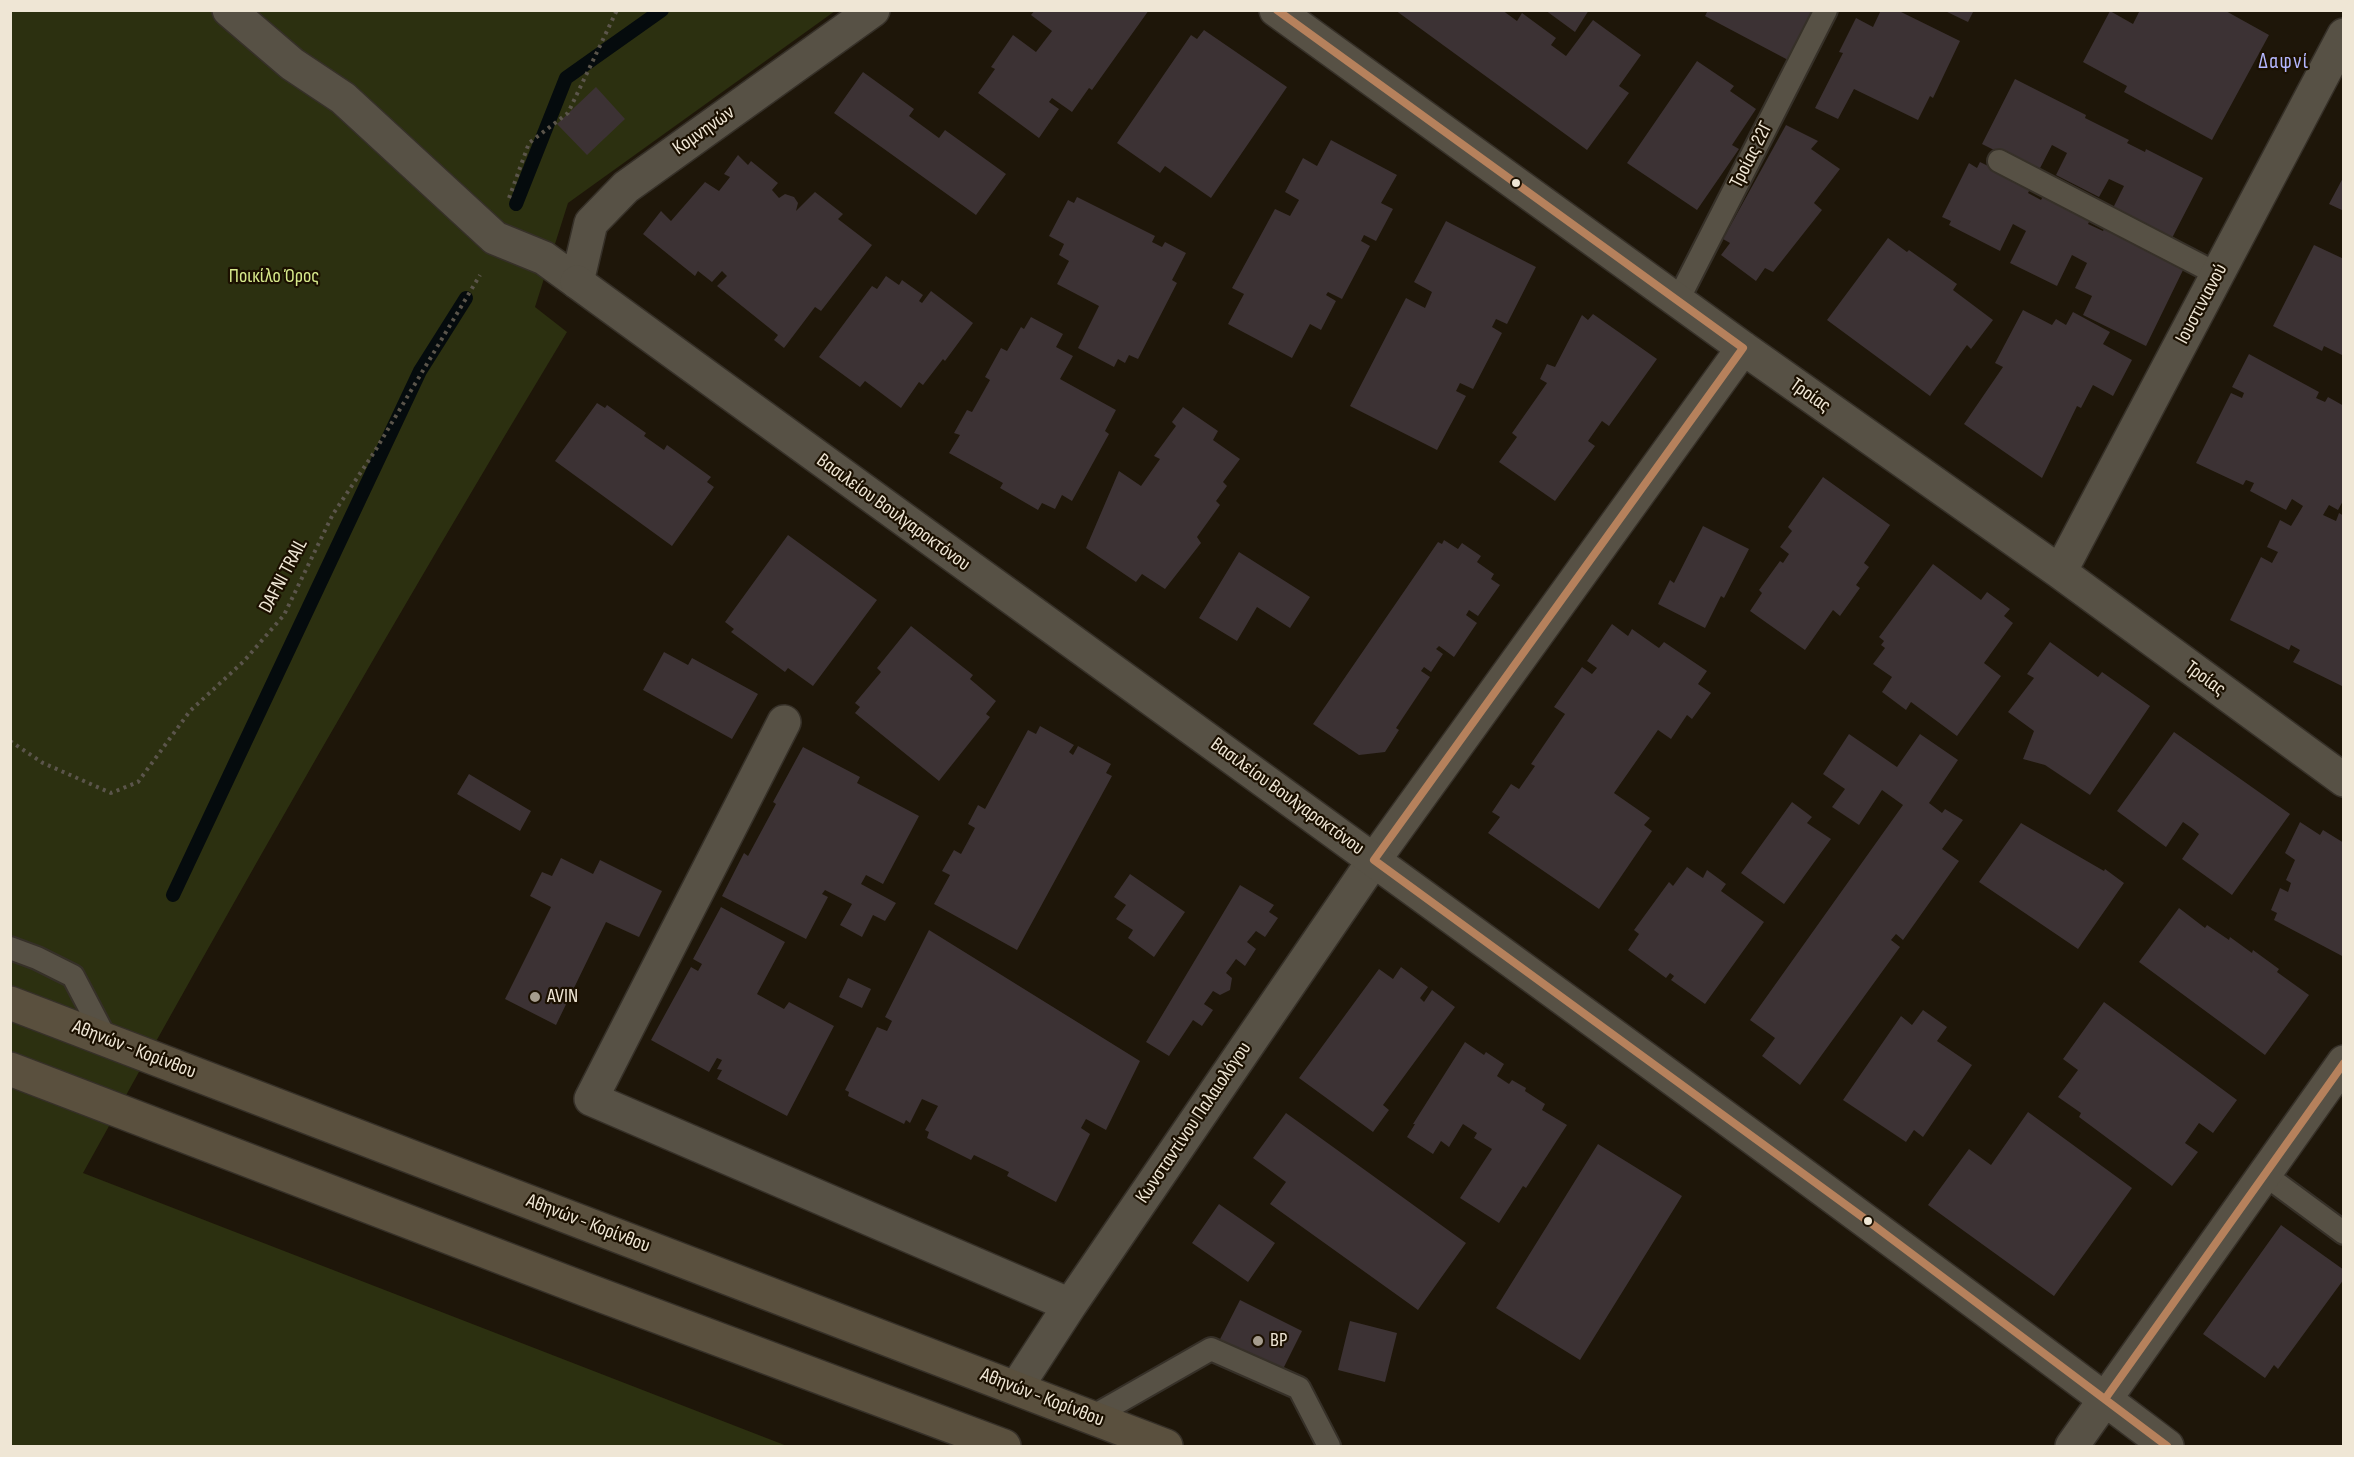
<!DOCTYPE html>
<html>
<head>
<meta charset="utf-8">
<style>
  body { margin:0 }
  #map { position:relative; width:2354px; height:1457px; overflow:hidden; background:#1e1609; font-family:"Sofia Sans Condensed",sans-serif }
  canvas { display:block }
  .frame { position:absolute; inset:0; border:12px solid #efe6d5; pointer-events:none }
</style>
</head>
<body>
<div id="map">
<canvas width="2354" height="1457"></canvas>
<div class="frame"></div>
</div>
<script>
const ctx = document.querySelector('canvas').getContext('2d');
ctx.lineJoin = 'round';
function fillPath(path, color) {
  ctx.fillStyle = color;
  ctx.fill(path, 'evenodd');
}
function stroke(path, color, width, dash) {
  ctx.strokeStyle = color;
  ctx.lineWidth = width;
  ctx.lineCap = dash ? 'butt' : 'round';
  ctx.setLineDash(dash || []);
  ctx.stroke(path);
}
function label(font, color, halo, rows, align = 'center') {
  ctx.font = font + ' "Sofia Sans Condensed",sans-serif';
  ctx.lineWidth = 4.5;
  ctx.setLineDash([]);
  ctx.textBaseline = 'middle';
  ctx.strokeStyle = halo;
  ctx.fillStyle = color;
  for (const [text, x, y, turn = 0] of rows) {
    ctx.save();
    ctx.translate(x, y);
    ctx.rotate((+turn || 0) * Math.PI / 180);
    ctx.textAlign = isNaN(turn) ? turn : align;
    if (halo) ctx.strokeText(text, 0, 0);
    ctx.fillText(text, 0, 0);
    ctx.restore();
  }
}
fillPath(new Path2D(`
  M10 11H835L568 203 535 307 567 332C400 609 239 890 83 1173L787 1446H11Z`), '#2c3010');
stroke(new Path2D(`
  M516 204 566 78 662 10
  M173 895 420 371 466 298`), '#050b0d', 14);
fillPath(new Path2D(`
  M1035 10H1149L1092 90 1089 88 1072 112 1052 98 1049 102 1059 109 1039 138 978 93 995 69 991 67 1013 35 1036 52 1052 31 1031 15Z
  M1395 10H1502L1517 21 1522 13 1556 38 1551 45 1566 56 1593 20 1641 55 1619 86 1629 93 1587 150Z
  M1545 10H1589L1575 32Z
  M1708 10H1813L1788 60 1705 16Z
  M1881 10H1897L1960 41 1933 98 1930 96 1918 120 1854 89 1838 119 1815 108 1843 53 1839 52 1856 18 1873 27Z
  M1943 10H1974L1968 22Z
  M2140 10H2224L2269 35 2212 140 2124 92 2127 86 2083 62 2110 11 2133 24Z
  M1204 30 1287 87 1211 198 1165 166 1160 173 1117 143 1191 35 1197 39Z
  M1697 61 1734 86 1730 91 1756 109 1732 145 1739 149 1697 210 1627 163Z
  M863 72 914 109 909 116 939 138 945 130 1006 174 976 215 834 113Z
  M2015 79 2086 115 2085 118 2129 140 2127 143 2145 152 2146 149 2203 178 2172 238 2113 208 2124 186 2109 179 2099 197 2056 175 2067 153 2052 145 2038 172 1982 144Z
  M596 87 625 119 587 155 557 124Z
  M1786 125 1818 141 1811 149 1840 169 1814 203 1822 210 1773 272 1765 268 1756 281 1721 255 1730 243 1723 239Z
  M1331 140 1397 175 1381 203 1393 209 1376 241 1364 235 1361 241 1370 246 1342 299 1328 292 1326 295 1336 301 1321 330 1310 324 1292 358 1228 324 1244 294 1232 288 1275 209 1290 216 1299 200 1285 192 1303 158 1317 166Z
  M738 155 748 165 751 161 778 183 772 190 779 198 785 194 794 197 798 203 796 211 815 192 843 214 838 219 872 245 821 311 815 307 784 348 774 340 778 335 717 286 727 276 722 271 712 282 698 271 695 276 643 234 661 211 671 221 705 182 719 191 730 177 724 174Z
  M1980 162 2031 187 2028 193 2041 200 2046 191 2093 214 2088 224 2103 231 2105 227 2185 266 2146 346 2083 315 2092 296 2075 288 2087 263 2072 255 2057 286 2010 263 2026 231 2013 224 2000 251 1949 225 1951 221 1942 217 1969 163 1977 168Z
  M2344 176V211L2329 204Z
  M1077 197 1155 236 1152 242 1162 247 1165 242 1186 253 1172 280 1177 283 1138 359 1129 355 1125 363 1118 359 1114 367 1078 348 1099 306 1057 284 1069 261 1059 255 1064 244 1049 236 1068 200 1074 203Z
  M1446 221 1536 267 1507 324 1496 319 1492 327 1502 333 1473 389 1460 383 1456 391 1466 396 1437 450 1350 406 1406 298 1425 308 1432 292 1414 282Z
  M1888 238 1907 252 1909 250 1957 284 1953 290 1993 320 1971 349 1967 345 1930 396 1827 320Z
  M2314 245 2344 259V356L2324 346 2322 351 2273 326Z
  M886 276 899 285 902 280 923 295 919 301 922 303 931 291 973 323 945 361 943 359 923 385 919 382 901 408 865 381 860 387 819 357 872 286 877 289Z
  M2023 310 2052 325 2056 319 2066 325 2073 312 2110 332 2103 344 2132 360 2113 396 2093 385 2081 408 2077 406 2042 478 1964 424 2003 367 1995 363Z
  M1593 314 1657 359 1609 426 1602 421 1588 441 1595 446 1555 501 1499 462 1517 437 1512 433 1547 383 1540 379 1547 364 1555 367 1582 315 1588 320Z
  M1031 317 1063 334 1056 347 1073 356 1060 379 1116 410 1105 431 1109 434 1072 501 1062 495 1055 509 1042 503 1038 510 1000 488 1003 483 949 453 960 435 954 433 967 410 972 412 990 380 985 377 1001 348 1007 351 1021 327 1024 329Z
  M2249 354 2319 392 2316 398 2325 402 2328 397 2344 406V499L2338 510 2329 505 2323 515 2336 521 2339 513 2344 516V687L2293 662 2300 650 2291 645 2289 650 2230 620 2261 557 2272 563 2278 552 2267 547 2280 520 2291 526 2303 506 2292 499 2286 510 2250 491 2254 483 2246 480 2243 485 2196 463 2231 393 2242 398 2244 393 2232 387Z
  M597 403 605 408 607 405 646 433 644 436 664 450 667 445 711 477 707 482 714 487 672 546 555 461Z
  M1183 407 1218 431 1213 440 1240 459 1223 482 1227 486 1216 501 1220 505 1197 537 1201 543 1165 589 1142 574 1136 582 1086 548 1119 471 1141 486 1160 459 1154 456 1176 426 1172 422Z
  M1823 477 1890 525 1864 563 1869 567 1856 585 1860 588 1840 616 1833 610 1805 650 1750 611 1762 593 1759 590 1780 561 1783 563 1789 554 1780 547 1792 531 1788 527Z
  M1703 526 1749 549 1724 598 1721 596 1705 628 1658 604 1670 580 1674 583Z
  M788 535 877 600 813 686 788 668 785 672 731 632 734 629 725 622Z
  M1444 540 1458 549 1462 543 1481 556 1477 562 1494 574 1491 579 1500 585 1478 616 1469 610 1466 615 1477 623 1454 657 1439 646 1436 649 1443 654 1431 672 1424 667 1421 671 1430 677 1396 728 1399 730 1385 752 1359 755 1313 724 1438 542 1442 544Z
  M1239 552 1310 597 1290 628 1257 607 1237 641 1199 618Z
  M1933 564 1981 600 1987 592 2010 609 2004 616 2013 623 1984 663 2001 676 1957 736 1911 702 1906 710 1882 692 1892 677 1873 664 1885 648 1881 645 1884 641 1879 637Z
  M1612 624 1628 636 1632 629 1659 648 1664 642 1707 671 1698 684 1711 693 1692 719 1687 715 1671 739 1658 730 1614 793 1650 818 1644 825 1652 831 1599 909 1488 833 1500 817 1492 812 1511 784 1519 789 1535 766 1531 764 1565 714 1554 707 1582 667 1592 674 1597 668 1587 661Z
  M911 626 973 675 970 679 996 701 986 714 990 717 939 781 855 713 860 707 855 703 881 672 877 668Z
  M2050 642 2098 677 2102 672 2150 706 2090 795 2045 765 2023 759 2034 731 2008 712 2034 678 2027 674Z
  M664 652 688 665 692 658 758 694 732 739 643 690Z
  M1040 726 1074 745 1069 752 1073 755 1078 746 1111 764 1106 773 1112 776 1017 950 934 904 950 875 942 871 954 850 961 854 975 828 968 824 978 805 985 809 1028 730 1036 734Z
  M2174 732 2290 814 2232 895 2182 859 2199 834 2193 829 2183 822 2166 847 2117 811Z
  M1849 734 1897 767 1920 734 1958 760 1929 803 1942 813 1945 809 1963 820 1942 849 1959 861 1903 940 1896 934 1891 940 1900 947 1800 1085 1762 1056 1775 1038 1750 1020 1903 805 1882 790 1859 825 1832 807 1845 789 1823 774Z
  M803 747 860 777 857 783 919 816 883 884 866 875 861 884 896 903 885 921 873 915 862 937 840 925 852 904 825 890 822 894 828 897 806 939 722 896 744 853 748 856 776 804 773 802Z
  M469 774 531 811 520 831 457 794Z
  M1792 802 1812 817 1807 823 1831 839 1784 904 1741 873Z
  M2300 822 2320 835 2323 830 2344 843V957L2274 920 2277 913 2271 910 2280 888 2288 892 2291 883 2286 880 2295 860 2285 853Z
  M2021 823 2104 871 2105 869 2124 883 2078 949 1979 882Z
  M561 858 593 874 600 860 662 891 639 937 606 922 556 1025 505 999 551 907 530 896 542 872 552 876Z
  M1687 867 1703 878 1707 870 1726 884 1721 891 1764 922 1705 1004 1671 980 1674 976 1670 973 1666 978 1628 950 1639 934 1634 930 1669 882 1673 886Z
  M1130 874 1185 912 1154 957 1128 938 1133 930 1116 919 1126 905 1114 897Z
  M1240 885 1274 905 1269 912 1278 918 1265 937 1256 931 1247 942 1256 949 1245 966 1236 959 1226 973 1232 978 1230 990 1220 995 1213 991 1204 1004 1213 1010 1202 1026 1193 1020 1169 1056 1146 1042Z
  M721 907 785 942 757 994 784 1009 789 1002 834 1026 787 1116 717 1079 722 1070 717 1069 722 1060 717 1058 709 1072 651 1040 691 967 698 971 702 964 693 959Z
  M2179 908 2205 928 2207 925 2229 940 2230 937 2252 953 2253 950 2279 969 2277 972 2309 995 2265 1055 2139 962Z
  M929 930 1140 1061 1106 1130 1086 1119 1081 1128 1090 1134 1056 1202 1007 1176 1009 1172 974 1155 971 1160 927 1138 929 1132 925 1130 938 1106 922 1099 910 1123 906 1120 904 1124 848 1096 849 1092 845 1090 877 1027 887 1031 892 1021 885 1017Z
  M1401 967 1428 987 1420 998 1424 1002 1432 990 1455 1007 1383 1105 1389 1110 1373 1132 1299 1078 1379 969 1393 979Z
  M848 978 871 989 862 1008 839 997Z
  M2104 1002 2237 1100 2213 1133 2199 1123 2185 1143 2198 1152 2172 1186 2079 1117 2081 1113 2058 1097 2078 1070 2063 1059Z
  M1923 1010 1947 1027 1937 1041 1972 1065 1923 1137 1914 1130 1906 1142 1843 1100 1901 1016 1912 1025Z
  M1465 1042 1484 1055 1486 1052 1504 1064 1497 1076 1509 1084 1512 1080 1526 1088 1525 1091 1545 1104 1542 1110 1567 1125 1526 1188 1523 1186 1499 1223 1460 1198 1492 1149 1474 1138 1477 1133 1463 1124 1449 1147 1441 1141 1433 1154 1407 1137 1415 1124H1413Z
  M2028 1112 2132 1188 2054 1296 1928 1205 1969 1149 1991 1165Z
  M1286 1113 1466 1243 1418 1310 1270 1204 1286 1182 1253 1158Z
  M1598 1144 1682 1196 1580 1360 1496 1308Z
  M1219 1204 1275 1243 1248 1282 1192 1243Z
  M2281 1225 2344 1270V1279L2278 1369 2274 1365 2265 1378 2203 1334Z
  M1240 1300 1302 1331 1280 1375 1218 1343Z
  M1350 1321 1397 1333 1385 1382 1338 1370Z`), '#3c3234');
const lane = new Path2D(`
  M1999 161 2217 274
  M1678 300 1826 10
  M10 948 37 958 73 976 106 1039
  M2264 1174 2344 1233
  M1092 1417 1211 1349 1299 1388 1329 1446`);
const street = new Path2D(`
  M229 10 292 64 343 98 495 238 544 258 577 282 591 223 626 187 873 10
  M1276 10 1743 348 2060 572 2344 780
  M2060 572 2344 35
  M784 722 591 1099 1070 1305
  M1016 1388 1070 1305 1374 860 1743 348`);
const secondary = new Path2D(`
  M577 282C1108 669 1643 1051 2167 1446
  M2072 1446 2344 1062`);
const highway = new Path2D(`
  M10 1003 1166 1446
  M10 1069 584 1289 1004 1446`);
stroke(lane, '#363028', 26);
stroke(street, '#363028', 36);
stroke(secondary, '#363028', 36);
stroke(highway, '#363028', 36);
stroke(new Path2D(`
  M509 198 529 143 568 113 617 10
  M10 741 43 763 111 793 138 782 190 711 244 661 284 615 333 514 375 451 480 275`), '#5b554b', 4, [3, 4.5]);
stroke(lane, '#575145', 22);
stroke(street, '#575145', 33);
stroke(secondary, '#575145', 33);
stroke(highway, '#5a503e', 33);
stroke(new Path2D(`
  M1277 10 1743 348 1374 860 1872 1224 2167 1446
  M2105 1399 2344 1063`), '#b6815c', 8);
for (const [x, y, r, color] of [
  [1516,183,5,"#efe6d5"],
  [535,997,6,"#a69d8e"],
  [1868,1221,5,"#efe6d5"],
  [1258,1341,6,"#a69d8e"]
]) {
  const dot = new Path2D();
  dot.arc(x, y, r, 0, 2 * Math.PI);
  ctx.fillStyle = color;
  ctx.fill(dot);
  stroke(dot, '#1b1000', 2);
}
label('20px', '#efe6d5', '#1b1000', [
  ["Κομνηνών",704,131,-35],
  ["Τροίας 22Γ",1752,155,-63],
  ["Ιουστινιανού",2202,304,-62],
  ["Τροίας",1810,396,35],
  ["Βασιλείου Βουλγαροκτόνου",893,513,36],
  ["DAFNI TRAIL",284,576,-62],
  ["Τροίας",2205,679,36],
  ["Βασιλείου Βουλγαροκτόνου",1287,797,36],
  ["Αθηνών - Κορίνθου",134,1050,21],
  ["Κωνσταντίνου Παλαιολόγου",1194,1123,-56],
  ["Αθηνών - Κορίνθου",588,1224,21],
  ["Αθηνών - Κορίνθου",1042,1398,21]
]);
label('20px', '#d7e98b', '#1b1000', [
  ["Ποικίλο Όρος",274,277]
]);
label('20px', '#efe6d5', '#1b1000', [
  ["AVIN",547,997],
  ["BP",1270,1341]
], 'left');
ctx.letterSpacing = '1.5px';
label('21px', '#b4b7fe', '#1b1000', [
  ["Δαφνί",2284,63]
]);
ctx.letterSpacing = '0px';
</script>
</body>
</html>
